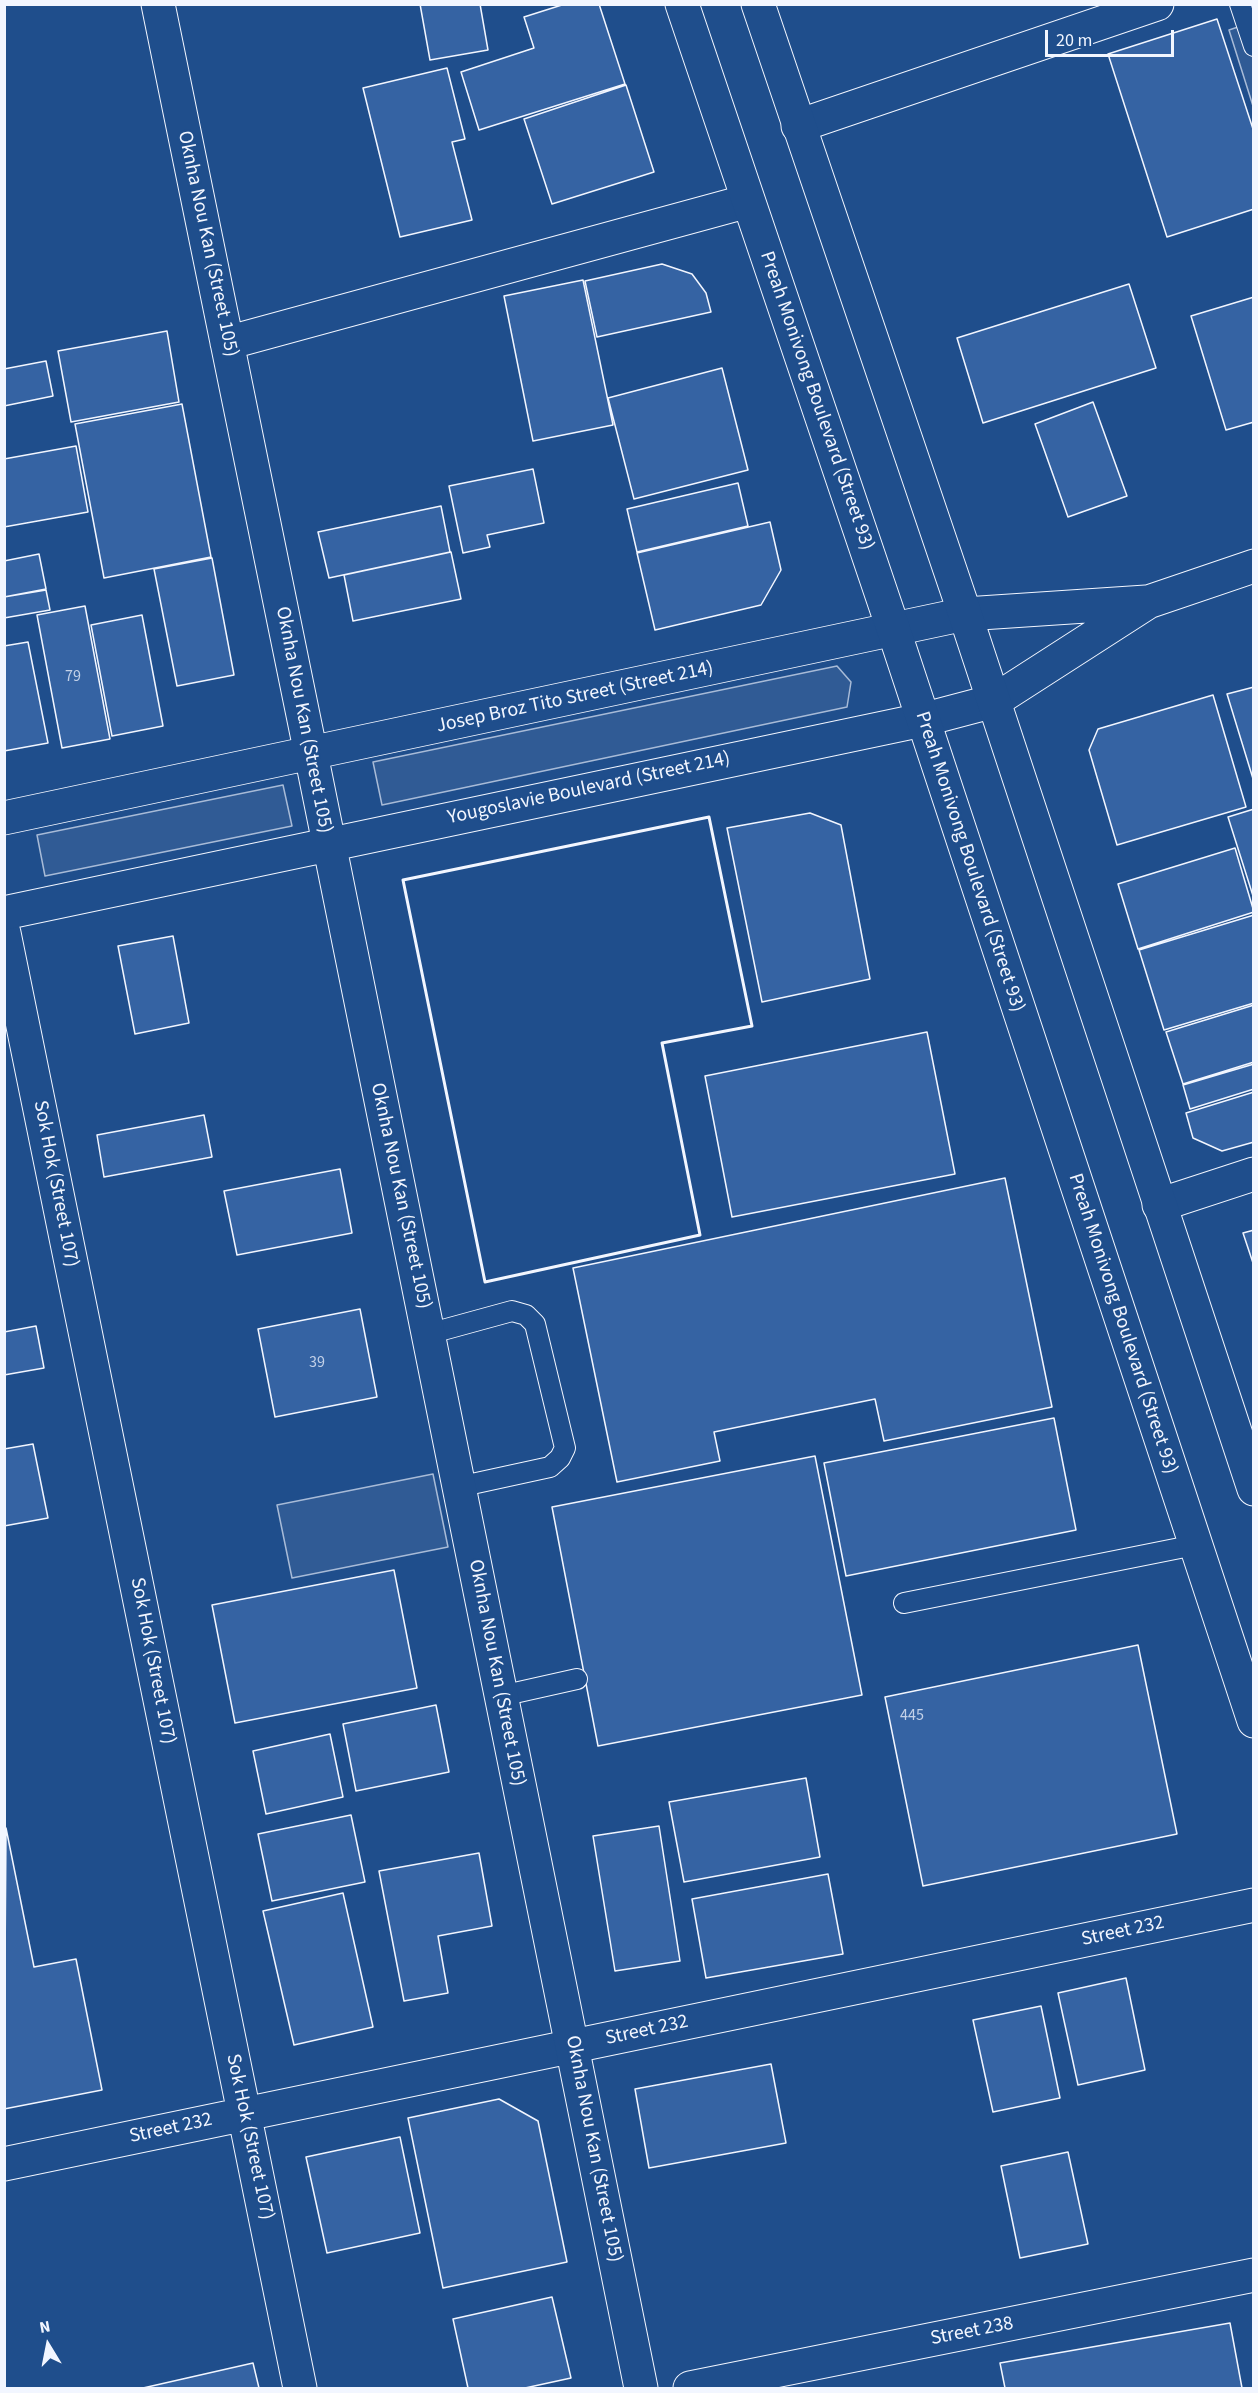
<!DOCTYPE html>
<html>
<head>
<meta charset="utf-8">
<style>
  body { margin:0 }
  #map { position:relative; width:1258px; height:2393px; overflow:hidden; background:#1f4e8c; font-family:"Source Sans 3",sans-serif }
  canvas { display:block }
  .frame { position:absolute; inset:0; border:6px solid #f2f6ff; pointer-events:none }
  .north { position:absolute; left:18px; top:2315px; width:60px; height:60px; -webkit-text-stroke:4px #1f4e8c; paint-order:stroke; rotate:350deg; font-size:16px; font-weight:700; line-height:24px; text-align:center; color:#f2f6ff }
  .north::after { content:''; display:block; margin:auto; width:21px; height:27px; background:#f2f6ff; clip-path:polygon(50% 0,100% 100%,50% 72%,0 100%) }
  .scale { position:absolute; left:1045px; top:30px; width:129px; height:27px; box-sizing:border-box; border:3px solid #f2f6ff; border-top:0; padding-left:8px; font-size:18px; line-height:21px; white-space:nowrap; color:#f2f6ff; -webkit-text-stroke:4px #1f4e8c; paint-order:stroke }
</style>
</head>
<body>
<div id="map">
<canvas width="1258" height="2393"></canvas>
<div class="frame"></div>
<div class="north">N</div>
<div class="scale">20 m</div>
</div>
<script>
const ctx = document.querySelector('canvas').getContext('2d');
ctx.lineJoin = 'round';
function fillPath(path, color) {
  ctx.fillStyle = color;
  ctx.fill(path, 'evenodd');
}
function stroke(path, color, width, dash) {
  ctx.strokeStyle = color;
  ctx.lineWidth = width;
  ctx.lineCap = dash ? 'butt' : 'round';
  ctx.setLineDash(dash || []);
  ctx.stroke(path);
}
function label(font, color, halo, rows, align = 'center') {
  ctx.font = font + ' "Source Sans 3",sans-serif';
  ctx.lineWidth = 4.5;
  ctx.setLineDash([]);
  ctx.textBaseline = 'middle';
  ctx.strokeStyle = halo;
  ctx.fillStyle = color;
  for (const [text, x, y, turn = 0] of rows) {
    ctx.save();
    ctx.translate(x, y);
    ctx.rotate((+turn || 0) * Math.PI / 180);
    ctx.textAlign = isNaN(turn) ? turn : align;
    if (halo) ctx.strokeText(text, 0, 0);
    ctx.fillText(text, 0, 0);
    ctx.restore();
  }
}
const built = new Path2D(`
  M1253 22V106L1229 30Z
  M837 666 851 682 847 707 382 805 373 762Z
  M283 785 292 826 45 876 37 835Z
  M433 1474 448 1547 292 1578 277 1505Z`);
fillPath(built, '#305b95');
stroke(built, '#a8bbd7', 1.5);
const building = new Path2D(`
  M420 4H480L488 50 430 60Z
  M565 4H599L625 84 479 130 461 72 534 48 524 17Z
  M1217 19 1254 132V209L1167 237 1108 54Z
  M447 68 465 139 452 142 472 220 400 237 363 88Z
  M626 85 654 172 552 204 524 119Z
  M662 264 692 274 706 293 711 312 597 337 585 281Z
  M583 280 613 425 533 441 504 296Z
  M1129 284 1156 368 983 423 957 338Z
  M1254 297V422L1226 430 1191 316Z
  M167 331 179 402 71 422 58 351Z
  M46 361 53 396 4 406V369Z
  M722 368 748 470 634 499 608 398Z
  M1093 402 1127 496 1068 517 1035 424Z
  M182 404 211 557 104 578 75 424Z
  M76 446 88 512 4 527V459Z
  M533 469 544 523 487 535 490 547 463 553 449 486Z
  M738 483 748 526 637 552 627 509Z
  M441 506 450 552 329 578 318 532Z
  M770 522 781 570 761 605 655 630 637 553Z
  M451 552 461 599 353 621 344 575Z
  M39 554 46 589 4 597V561Z
  M212 558 234 675 177 686 154 569Z
  M46 590 50 610 4 618V597Z
  M85 606 110 739 62 748 37 615Z
  M142 615 163 726 112 736 91 625Z
  M28 642 48 743 4 751V646Z
  M1254 687V782L1227 694Z
  M1213 695 1246 807 1117 845 1089 750 1098 729Z
  M1254 809V899L1228 817Z
  M810 813 841 825 870 979 762 1002 727 828Z
  M1235 848 1254 912 1138 949 1118 884Z
  M1254 915V1003L1164 1030 1139 950Z
  M173 936 189 1023 135 1034 118 946Z
  M1254 1005V1062L1183 1084 1166 1032Z
  M927 1032 955 1174 732 1217 705 1076Z
  M1254 1064V1089L1190 1109 1183 1085Z
  M1254 1092V1142L1222 1151 1193 1138 1186 1113Z
  M204 1115 212 1157 104 1177 97 1135Z
  M340 1169 352 1233 237 1255 224 1191Z
  M1005 1178 1052 1407 884 1441 875 1399 714 1432 720 1461 617 1482 573 1268Z
  M1254 1230V1266L1243 1233Z
  M360 1309 377 1397 275 1417 258 1329Z
  M36 1326 44 1368 4 1375V1332Z
  M1054 1418 1076 1530 846 1576 824 1463Z
  M33 1444 48 1518 4 1526V1449Z
  M815 1456 862 1695 598 1746 552 1507Z
  M394 1570 417 1688 235 1723 212 1605Z
  M1138 1645 1177 1834 923 1886 885 1697Z
  M436 1705 449 1772 356 1791 343 1724Z
  M330 1734 343 1797 266 1814 253 1751Z
  M806 1778 820 1857 684 1882 669 1802Z
  M351 1815 365 1882 272 1901 258 1834Z
  M659 1826 680 1961 615 1971 593 1836Z
  M6 1828 34 1967 76 1959 102 2090 4 2109Z
  M479 1853 492 1926 438 1936 448 1993 404 2001 379 1871Z
  M828 1874 843 1954 706 1978 692 1899Z
  M343 1893 373 2027 294 2045 263 1911Z
  M1126 1978 1145 2070 1078 2085 1058 1993Z
  M1041 2006 1060 2098 993 2112 973 2020Z
  M771 2064 786 2143 649 2168 635 2089Z
  M499 2099 538 2121 567 2262 443 2288 408 2118Z
  M400 2137 420 2233 327 2253 306 2157Z
  M1068 2152 1088 2244 1020 2258 1001 2166Z
  M552 2297 571 2378 525 2388H468L453 2319Z
  M1230 2323 1242 2388H1005L1000 2363Z
  M253 2363 259 2388H143Z`);
fillPath(building, '#3563a3');
stroke(building, '#f2f6ff', 1.5);
const service = new Path2D(`
  M1240 4 1254 46
  M428 1334 512 1311 526 1315 535 1324 565 1448 560 1458 550 1467 458 1487
  M904 1603 1195 1545
  M501 1696 577 1679`);
const minor = new Path2D(`
  M158 4 311 754
  M798 126 1157 4
  M227 343 748 201
  M4 933 300 2388
  M1159 1205 1254 1174
  M4 2164 1254 1905
  M690 2388 1254 2275`);
const tertiary = new Path2D(`
  M311 754 641 2388
  M4 818 965 614 1146 602
  M4 913 922 720 994 701 1148 602 1254 566`);
const trunk = new Path2D(`
  M682 4 894 631 1254 1721
  M758 4 965 614 1254 1489`);
stroke(service, '#f2f6ff', 22);
stroke(minor, '#f2f6ff', 35);
stroke(tertiary, '#f2f6ff', 35);
stroke(trunk, '#f2f6ff', 35);
stroke(service, '#1f4e8c', 20);
stroke(minor, '#1f4e8c', 33);
stroke(tertiary, '#1f4e8c', 33);
stroke(trunk, '#1f4e8c', 33);
stroke(new Path2D(`
  M709 817 752 1026 662 1043 700 1235 485 1282 403 880Z`), '#f2f6ff', 3);
label('16px', '#c3d1e8', null, [
  ["79",73,677],
  ["39",317,1363],
  ["445",912,1716]
]);
label('20px', '#f2f6ff', '#1f4e8c', [
  ["Oknha Nou Kan (Street 105)",207,244,78],
  ["Preah Monivong Boulevard (Street 93)",816,401,71],
  ["Josep Broz Tito Street (Street 214)",575,698,-12],
  ["Oknha Nou Kan (Street 105)",303,720,79],
  ["Yougoslavie Boulevard (Street 214)",589,789,-12],
  ["Preah Monivong Boulevard (Street 93)",969,862,72],
  ["Sok Hok (Street 107)",55,1184,79],
  ["Oknha Nou Kan (Street 105)",400,1196,78],
  ["Preah Monivong Boulevard (Street 93)",1122,1324,72],
  ["Sok Hok (Street 107)",152,1661,79],
  ["Oknha Nou Kan (Street 105)",496,1673,79],
  ["Street 232",1123,1932,-12],
  ["Street 232",647,2031,-12],
  ["Street 232",171,2129,-12],
  ["Sok Hok (Street 107)",249,2137,78],
  ["Oknha Nou Kan (Street 105)",593,2149,79],
  ["Street 238",972,2332,-11]
]);
</script>
</body>
</html>
